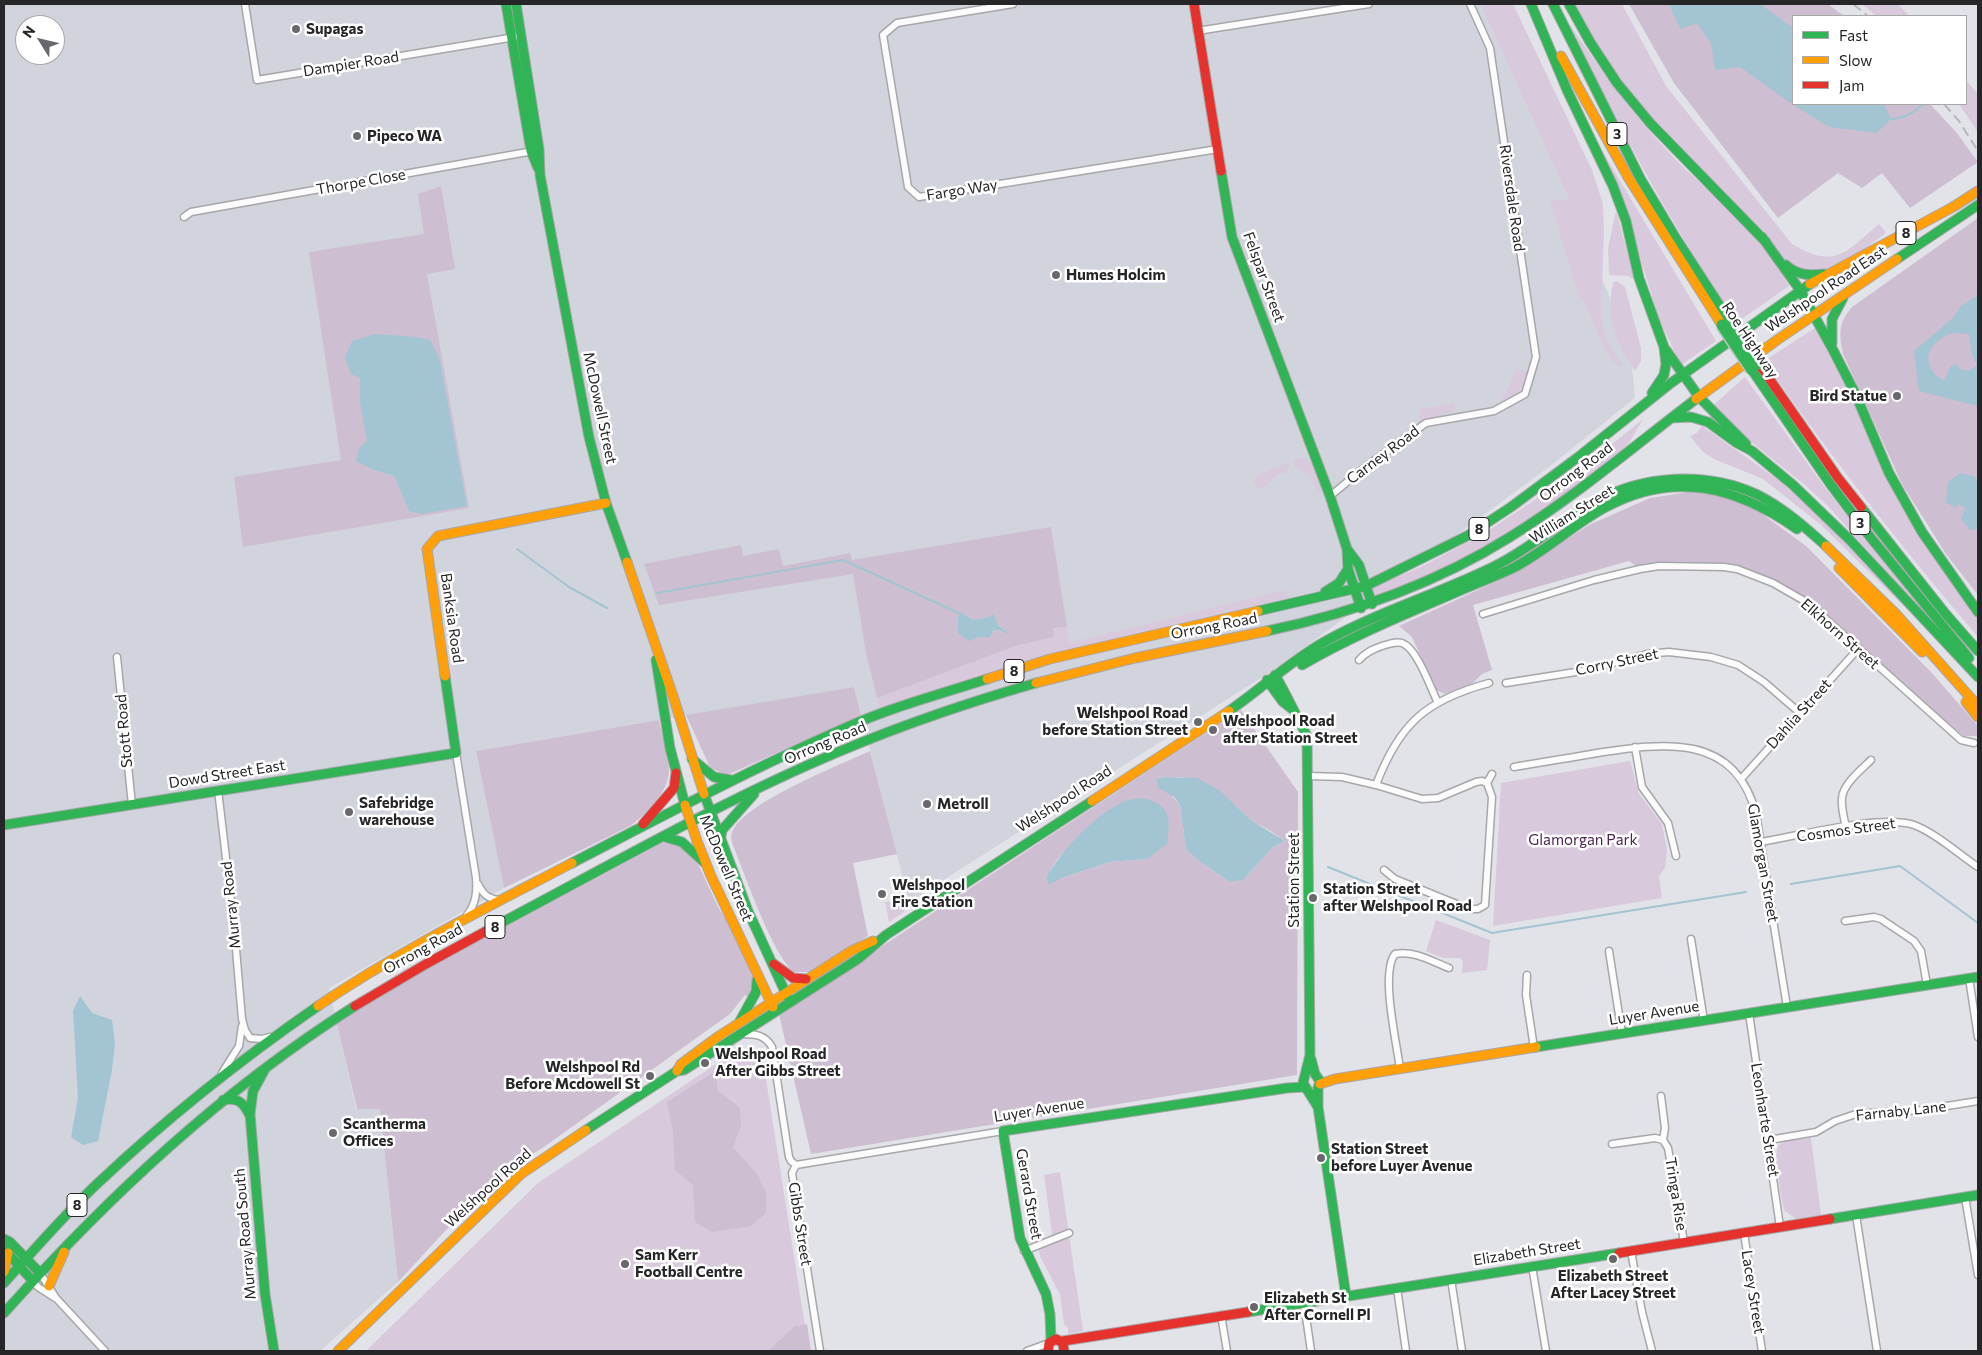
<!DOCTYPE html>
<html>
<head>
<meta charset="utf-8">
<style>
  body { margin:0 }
  #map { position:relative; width:1982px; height:1355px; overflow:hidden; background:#e2e3e8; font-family:Commissioner,sans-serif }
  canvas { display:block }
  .frame { position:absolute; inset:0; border:5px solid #262629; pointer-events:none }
  .legend { position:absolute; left:1792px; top:15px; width:175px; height:90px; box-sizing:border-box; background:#fff; border:1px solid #a8a8a9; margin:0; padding:6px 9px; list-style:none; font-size:15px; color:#262629 }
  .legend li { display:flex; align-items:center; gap:10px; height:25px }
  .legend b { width:25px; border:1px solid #a8a8a9 }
  .north { position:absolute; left:15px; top:15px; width:50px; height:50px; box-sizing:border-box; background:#fff; border:1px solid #a8a8a9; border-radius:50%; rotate:306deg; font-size:14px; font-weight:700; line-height:20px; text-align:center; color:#262629 }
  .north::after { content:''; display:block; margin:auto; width:18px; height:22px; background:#68686c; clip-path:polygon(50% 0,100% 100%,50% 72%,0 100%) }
</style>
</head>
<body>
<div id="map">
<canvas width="1982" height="1355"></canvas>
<div class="frame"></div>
<ul class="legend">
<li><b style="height:6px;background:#30b455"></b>Fast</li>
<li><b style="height:6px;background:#ff9f0a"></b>Slow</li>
<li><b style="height:6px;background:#e5322d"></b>Jam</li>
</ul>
<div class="north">N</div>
</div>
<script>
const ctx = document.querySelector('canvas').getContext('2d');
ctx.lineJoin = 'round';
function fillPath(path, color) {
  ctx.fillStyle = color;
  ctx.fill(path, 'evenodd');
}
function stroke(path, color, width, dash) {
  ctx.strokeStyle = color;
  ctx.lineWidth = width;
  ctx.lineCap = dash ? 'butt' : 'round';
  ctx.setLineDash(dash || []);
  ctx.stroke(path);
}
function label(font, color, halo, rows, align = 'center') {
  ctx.font = font + ' Commissioner,sans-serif';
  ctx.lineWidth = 5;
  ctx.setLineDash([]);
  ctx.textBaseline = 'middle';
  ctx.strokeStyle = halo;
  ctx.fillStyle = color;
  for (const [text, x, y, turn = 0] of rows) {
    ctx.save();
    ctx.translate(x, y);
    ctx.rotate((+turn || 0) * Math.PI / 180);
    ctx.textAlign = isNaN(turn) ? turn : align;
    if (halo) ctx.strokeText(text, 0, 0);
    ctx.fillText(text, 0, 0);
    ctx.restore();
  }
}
fillPath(new Path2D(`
  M4 4H1488L1630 346 1635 398 1554 463 1278 667 909 902 854 687 476 751 504 888 329 988 356 1109H380L398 1282 320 1351H4ZM25 25H55V55H25Z`), '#d2d4dd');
fillPath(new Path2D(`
  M1481 4H1513L1592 170 1603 204 1604 232 1601 315 1604 331 1610 347 1622 364 1618 367 1606 351 1583 300 1579 297 1550 201 1569 199Z
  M1569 4H1622L1666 86 1792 244C1835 270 1846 252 1879 224L1886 233 1832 273 1798 274 1651 124Z
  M1862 4H1898L1909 16H1876Z
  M1569 24C1602 71 1635 118 1675 159 1707 191 1743 220 1771 256 1778 265 1783 276 1789 286L1739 321C1714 292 1695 259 1676 226 1637 160 1602 93 1569 24Z
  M1966 80 1978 94V112L1977 113 1978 115V132L1959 104H1966Z
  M1592 134 1716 341 1681 365 1659 319 1622 198Z
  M1616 211 1635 280 1628 276 1609 275 1608 248Z
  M1617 281 1625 287 1641 348V361L1635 371C1620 346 1609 333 1611 301 1611 294 1611 288 1614 282Z
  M1815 328 1939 563 1978 619V637C1902 548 1831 457 1764 361Z
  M1517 369 1529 372 1517 393 1503 403 1501 394H1505Z
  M1745 377 1826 489 1945 637 1829 507 1805 485 1751 442 1711 407Z
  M1455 403 1454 411 1419 421 1420 409Z
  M1643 419 1629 443 1617 456 1524 525 1462 560 1374 599 1372 588 1423 566 1485 533 1542 495 1559 487Z
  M1702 426 1777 479 1820 516 1914 616 1820 524 1763 479 1714 459 1703 452 1690 436 1697 433Z
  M1303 458C1316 464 1318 481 1322 494H1318L1310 475 1297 469 1292 461Z
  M1290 462 1286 473 1278 474 1261 490 1254 484V480L1259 474Z
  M1285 590 1289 598 1047 655 880 710 877 698 1015 646 1053 637 1052 628 1067 627 1069 643Z
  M1630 761 1639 794 1662 824 1667 850 1665 868 1659 876 1662 898 1493 926 1501 783Z
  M903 894 906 906 904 912 889 922 885 902 895 901 894 896Z
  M1436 920 1490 940 1487 970 1462 973 1463 961 1460 958H1443L1426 951Z
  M750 1047 757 1049 762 1054 808 1345 800 1351H366L538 1183 734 1052Z
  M1811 1138 1821 1215 1796 1219 1784 1210C1782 1198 1771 1151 1780 1144 1787 1139 1802 1139 1811 1138Z
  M1060 1172 1083 1331 1068 1334V1328L1064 1324 1060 1295 1040 1256 1039 1249 1052 1234 1044 1175Z`), '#d8c9dc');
fillPath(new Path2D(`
  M1629 4H1828L1844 16H1793V104H1930L1956 132 1978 162 1910 208 1882 173 1862 188 1838 173 1778 218 1674 83Z
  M441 186 455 269 427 274 469 508 243 547 234 477 341 460 309 252 424 234 418 194ZM440 360 467 506 409 511 394 476 374 470 360 403V378Z
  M1978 218V595L1946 554 1902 484 1843 354C1839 332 1838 324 1852 307Z
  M1689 492 1721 495 1754 508 1806 546 1931 672 1978 726V736H1964L1858 649 1796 595 1724 567 1640 569 1629 561 1473 605 1492 670 1482 674 1473 683 1445 694 1436 690 1412 637 1399 626 1504 578 1589 525 1650 498Z
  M1051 527 1067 627 1053 628 1054 637 1015 646 877 698 866 653 853 574 659 605 644 564 741 545 743 556 779 549 783 566 850 553 852 560ZM962 613 973 620 989 617 1009 633 1008 634 1000 630 993 632 990 637H979Z
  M854 687 861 715 727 775 713 769 709 765 686 715Z
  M1241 710 1298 792 1297 1075 811 1154 779 1014ZM1165 777H1182L1236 806 1252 821 1269 830 1285 841 1272 848 1243 880 1230 882 1199 861 1186 849 1180 805 1156 779ZM1092 823 1147 859 1110 862 1061 878 1046 877 1057 860Z
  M659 720C662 735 669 755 669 770 669 792 646 814 630 826L504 888 476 751Z
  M870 751 897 854 853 863 868 936 809 972H794C772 954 746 877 734 848 732 842 730 838 732 833 740 804 842 764 870 751Z
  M674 841 689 851 699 866 718 907 733 930 749 966 753 980V989L749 998 745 995 730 1014 541 1149 515 1164 445 1231 398 1282 380 1109H357L336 1020 381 993 662 843Z
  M715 1071 718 1091 740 1108 741 1125 733 1147 757 1174 766 1192V1213L751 1226 712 1232 695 1222 693 1185 675 1170 673 1132 667 1102Z
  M807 1324 811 1351H768L795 1326Z`), '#cdbed1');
fillPath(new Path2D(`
  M1669 4H1760L1793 28V104H1884L1891 119 1877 133 1829 127 1789 102 1740 67 1715 70 1711 43 1697 23 1680 29Z
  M1978 295V406L1919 391 1914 351 1953 318 1961 306ZM1954 333 1969 334 1972 354 1977 365 1969 371 1960 369 1956 364 1951 366 1944 381C1917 366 1928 339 1954 333Z
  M376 334 417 337 430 340 440 360 467 506 421 514 409 511 394 476 374 470 356 461 359 448 367 441 360 403V378L351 374 345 358 352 341Z
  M1960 473 1974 476 1978 485V529L1970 530 1961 519 1965 509 1959 504 1955 508 1946 502 1948 482Z
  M962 613 973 620 989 617 993 614 999 626 1009 633 1008 634 1000 630 993 631 990 637H979L969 641 958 633V617Z
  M1165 777 1197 778 1219 790 1252 821 1285 841 1272 848 1243 880 1230 882 1199 861 1186 849 1180 805 1174 797 1159 788 1156 779Z
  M1140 798C1171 803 1171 818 1167 844L1147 859 1110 862 1061 878 1049 885 1046 877C1065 848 1090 819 1121 803 1126 800 1134 799 1140 798Z
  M80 996 92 1013 112 1020 115 1043 112 1070 98 1141 83 1145 71 1137 78 1098 73 1011Z`), '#a3c4d2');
stroke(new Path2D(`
  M1891 119C1903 119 1914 113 1923 104
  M517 549 569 587 607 608
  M657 593 843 560 961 614
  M1328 867 1492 933 1746 892
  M1791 884 1900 866 1978 923`), '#a3c4d2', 2);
const street = new Path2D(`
  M245 4 257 80 521 36
  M1013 4 897 23 883 35 908 187 919 197 1218 149
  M1197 31 1369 4
  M184 217 191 212 533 151
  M1330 496 1368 465 1426 423 1494 411 1525 394 1536 357 1490 48 1470 4
  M1483 614 1594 580 1640 569 1659 566 1724 567 1737 569 1773 583 1808 603 1961 740 1974 743
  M117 657 132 805
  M1359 660C1366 652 1373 649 1382 646 1389 644 1395 641 1402 643 1417 648 1431 689 1438 703
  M1506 683 1582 671 1647 654 1669 652 1711 657 1738 665 1764 682 1800 713
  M1635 747 1642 787 1668 823 1676 856
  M456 753 476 878C477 892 476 904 467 915
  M1514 767C1542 762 1570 758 1597 753 1663 743 1735 732 1756 814L1787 1007
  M1308 776 1342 777 1376 785 1422 799 1438 798 1476 782 1482 781 1487 783 1492 797 1485 905 1478 909H1469L1395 879 1384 870
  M1741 779 1858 649
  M1487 783 1492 774
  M1376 785C1399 724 1426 700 1489 683
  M218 790 234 926 242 1019 245 1030 250 1038 262 1039 270 1037
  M1846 827C1844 818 1841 808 1842 798 1843 784 1861 770 1871 760
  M1761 842C1797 836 1882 814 1914 825 1934 832 1960 855 1978 867
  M478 884C483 894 487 898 498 900
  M1845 921 1874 917 1881 919 1914 941 1921 951 1927 985
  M1691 939 1704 1021
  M1609 951 1622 1034
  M1527 975 1526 995 1534 1048
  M1969 978 1978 1037
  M1749 1013 1780 1227
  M743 1034C756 1034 765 1035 772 1047L789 1157 791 1161 796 1165
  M1400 1069C1397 1044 1380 973 1395 954 1414 950 1431 961 1449 968
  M222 1073 239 1046 242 1026
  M1661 1096 1665 1128 1663 1140
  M1769 1140 1816 1132 1835 1121 1856 1114 1922 1110 1978 1101
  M1612 1144 1655 1138 1663 1140 1668 1148 1684 1242
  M796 1165 1003 1131
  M796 1165 792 1173 820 1351
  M1965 1197 1978 1275
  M1856 1215 1877 1351
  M1744 1233 1762 1351
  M1024 1251 1069 1233
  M1631 1251 1642 1312 1652 1351
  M1532 1266 1546 1351
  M40 1273 56 1298 105 1351
  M1451 1279 1462 1351
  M32 1280 38 1287 55 1298
  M1397 1288 1406 1351
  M1304 1303 1311 1351
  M1221 1315 1227 1351
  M1027 1351 1049 1343`);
const fast = new Path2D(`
  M506 4 531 151 538 168
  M516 4 539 149 540 175 589 437 606 503 627 562
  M1531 4 1567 90 1613 186 1626 221 1639 278 1664 347 1666 364 1664 375 1652 393
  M1553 4 1640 178 1677 240 1729 320
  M1569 4 1590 42 1617 83 1651 124 1766 242
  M1221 171 1232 237 1330 496 1347 549 1348 569 1361 608
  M1762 237 1800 290 1832 348 1855 393 1889 473 1922 532 1978 612
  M1897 259 1978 205
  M1786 265C1797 275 1809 276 1824 274
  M1832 343V319L1843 298
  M1666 350 1699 397 1746 444
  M1752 370 1831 485 1871 538 1969 658
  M1671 418 1691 417 1708 422 1737 443 1752 451 1793 485 1849 539 1978 677
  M1861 507 1944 612 1978 651
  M1347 549 1359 565 1372 604
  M1325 592 1339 583 1348 569
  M1258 611 1366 586 1467 536 1511 507 1577 458 1671 383 1810 284
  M1267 631C1353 613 1435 584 1510 537 1576 496 1634 446 1696 399
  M656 660 670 748 685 805
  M1302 665C1352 636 1406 614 1459 591 1477 583 1497 576 1515 567 1547 550 1574 524 1606 507 1674 470 1737 487 1797 529
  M1275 675C1287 695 1296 716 1307 736L1310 1055 1303 1083 1318 1107
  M1267 680 1283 702 1292 709
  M1229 711C1261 689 1289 662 1324 642 1378 612 1438 594 1493 567 1530 549 1560 521 1595 502 1643 475 1705 471 1756 494 1782 507 1804 526 1826 546
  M692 759 714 777 731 780
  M704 794 748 911 787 996
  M4 825 456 753 445 676
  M665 837 682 842 705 863
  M720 843 722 830 754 794
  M572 863C663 816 753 768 847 727 892 707 941 694 987 679
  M499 924C601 870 703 812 808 765 882 732 959 705 1036 683
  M740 1021 756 992 757 980
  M1536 1047 1978 977
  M1311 1059 1315 1074 1320 1081 1318 1088V1107L1346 1296
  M265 1069 253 1091 250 1114 265 1294 274 1351
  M223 1100C237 1097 243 1102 249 1114
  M586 1130 677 1071 684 1070 858 959 886 935 1092 801
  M1830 1219 1978 1195
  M4 1239 10 1242 40 1273
  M4 1249 32 1280
  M4 1283C35 1249 65 1214 98 1183 167 1118 240 1060 318 1006
  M1248 1312 1619 1253
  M4 1313C110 1195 221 1091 355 1006
  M1051 1340 1050 1314 1046 1294 1020 1238 1003 1131 1287 1088 1304 1087`);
const slow = new Path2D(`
  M1561 56 1628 177 1722 325
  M1810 284 1953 207 1978 191
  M1696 399 1777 340 1897 259
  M1826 546 1895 613 1978 706
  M627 562 673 696 704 794
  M1839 568 1922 652
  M445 676 427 549 438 536 606 503
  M987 679 1050 659 1258 611
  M1036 683 1135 658 1267 631
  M1966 702 1978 717
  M1092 801 1229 711
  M685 805 697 841 711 876 773 1007
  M318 1006C399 951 486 908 572 863
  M677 1071 681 1064 719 1036 851 951 873 941
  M1320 1084 1335 1079 1536 1047
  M4 1272 8 1253
  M49 1286 64 1252
  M338 1351 521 1174 586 1130`);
const jam = new Path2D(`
  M1194 4 1221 171
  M1759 364 1838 478 1861 507
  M643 824 674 788 676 773
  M774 964 793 978 806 979
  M355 1006 426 964 499 924
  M1619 1253 1830 1219
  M1063 1341 1248 1312
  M1048 1351 1049 1343 1056 1339 1063 1343 1064 1351`);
stroke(street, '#a7a7aa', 9);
stroke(fast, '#a7a7aa', 11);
stroke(slow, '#a7a7aa', 11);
stroke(jam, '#a7a7aa', 11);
stroke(street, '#fbfbfc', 6);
stroke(fast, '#30b455', 9);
stroke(slow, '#ff9f0a', 9);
stroke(jam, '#e5322d', 9);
stroke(new Path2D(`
  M1853 4 1868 16
  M1944 104 1959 121 1978 151`), '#b8b8ba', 2, [10, 5]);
const fastBridge = new Path2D(`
  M1729 320 1759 364
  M1722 325 1752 370`);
stroke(fastBridge, '#c1c1c4', 14, []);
stroke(fastBridge, '#30b455', 11);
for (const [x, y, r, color] of [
  [296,29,5,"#68686c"],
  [357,136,5,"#68686c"],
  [1056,275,5,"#68686c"],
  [1897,396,5,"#68686c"],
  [1198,722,5,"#68686c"],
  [1213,730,5,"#68686c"],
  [927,804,5,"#68686c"],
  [349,812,5,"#68686c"],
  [882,894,5,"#68686c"],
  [1313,898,5,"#68686c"],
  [705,1063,5,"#68686c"],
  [650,1076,5,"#68686c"],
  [333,1133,5,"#68686c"],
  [1321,1158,5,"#68686c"],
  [1613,1259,5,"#68686c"],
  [625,1264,5,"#68686c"],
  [1254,1307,5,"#68686c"]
]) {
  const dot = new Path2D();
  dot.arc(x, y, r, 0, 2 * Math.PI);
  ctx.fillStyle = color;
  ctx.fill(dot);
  stroke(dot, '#fff', 2);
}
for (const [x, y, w] of [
  [1617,134,20],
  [1906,233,20],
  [1860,523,20],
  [1479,529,20],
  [1014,671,20],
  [495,927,20],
  [77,1205,20]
]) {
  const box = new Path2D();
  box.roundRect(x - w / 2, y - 11.5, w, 23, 4);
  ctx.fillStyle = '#fff';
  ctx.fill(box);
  stroke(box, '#262629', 1);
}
label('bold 14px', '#262629', null, [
  ["3",1617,134],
  ["8",1906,233],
  ["3",1860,523],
  ["8",1479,529],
  ["8",1014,671],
  ["8",495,927],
  ["8",77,1205]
]);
label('bold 15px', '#262629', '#fff', [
  ["Supagas",306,29],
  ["Pipeco WA",367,136],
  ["Humes Holcim",1066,275],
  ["Bird Statue",1887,396,"right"],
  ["Welshpool Road",1188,713,"right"],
  ["before Station Street",1188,730,"right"],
  ["Welshpool Road",1223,721],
  ["after Station Street",1223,738],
  ["Safebridge",359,803],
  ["warehouse",359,820],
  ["Metroll",937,804],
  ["Welshpool",892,885],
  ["Fire Station",892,902],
  ["Station Street",1323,889],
  ["after Welshpool Road",1323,906],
  ["Welshpool Road",715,1054],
  ["After Gibbs Street",715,1071],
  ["Welshpool Rd",640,1067,"right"],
  ["Before Mcdowell St",640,1084,"right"],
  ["Scantherma",343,1124],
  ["Offices",343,1141],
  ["Station Street",1331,1149],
  ["before Luyer Avenue",1331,1166],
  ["Sam Kerr",635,1255],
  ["Football Centre",635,1272],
  ["Elizabeth Street",1613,1276,"center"],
  ["After Lacey Street",1613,1293,"center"],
  ["Elizabeth St",1264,1298],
  ["After Cornell Pl",1264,1315]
], 'left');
label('15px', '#262629', '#fff', [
  ["Dampier Road",351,64,-9],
  ["Thorpe Close",361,182,-10],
  ["Fargo Way",962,190,-9],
  ["Riversdale Road",1512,198,82],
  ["Felspar Street",1264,277,70],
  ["Welshpool Road East",1826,289,-34],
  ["Roe Highway",1750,340,56],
  ["McDowell Street",600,408,78],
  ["Carney Road",1383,455,-37],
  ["Orrong Road",1576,472,-37],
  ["William Street",1572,514,-32],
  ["Banksia Road",452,618,82],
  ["Orrong Road",1214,626,-11],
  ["Elkhorn Street",1840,634,41],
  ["Corry Street",1617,662,-12],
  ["Dahlia Street",1799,714,-48],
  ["Stott Road",124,731,-95],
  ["Orrong Road",825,743,-23],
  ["Dowd Street East",227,774,-9],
  ["Welshpool Road",1064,799,-33],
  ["Cosmos Street",1846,830,-8],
  ["Glamorgan Street",1763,863,80],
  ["McDowell Street",726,868,67],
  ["Station Street",1294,880,-90],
  ["Murray Road",231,905,-96],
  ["Orrong Road",423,949,-29],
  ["Luyer Avenue",1654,1013,-9],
  ["Luyer Avenue",1039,1110,-9],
  ["Farnaby Lane",1901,1111,-6],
  ["Leonharte Street",1765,1120,81],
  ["Welshpool Road",488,1188,-42],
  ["Gerard Street",1029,1194,80],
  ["Tringa Rise",1676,1194,81],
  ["Gibbs Street",800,1224,81],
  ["Murray Road South",245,1234,-95],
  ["Elizabeth Street",1527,1252,-9],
  ["Lacey Street",1753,1292,81]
]);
label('15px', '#4c2651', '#fff', [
  ["Glamorgan Park",1583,840]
]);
</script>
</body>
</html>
